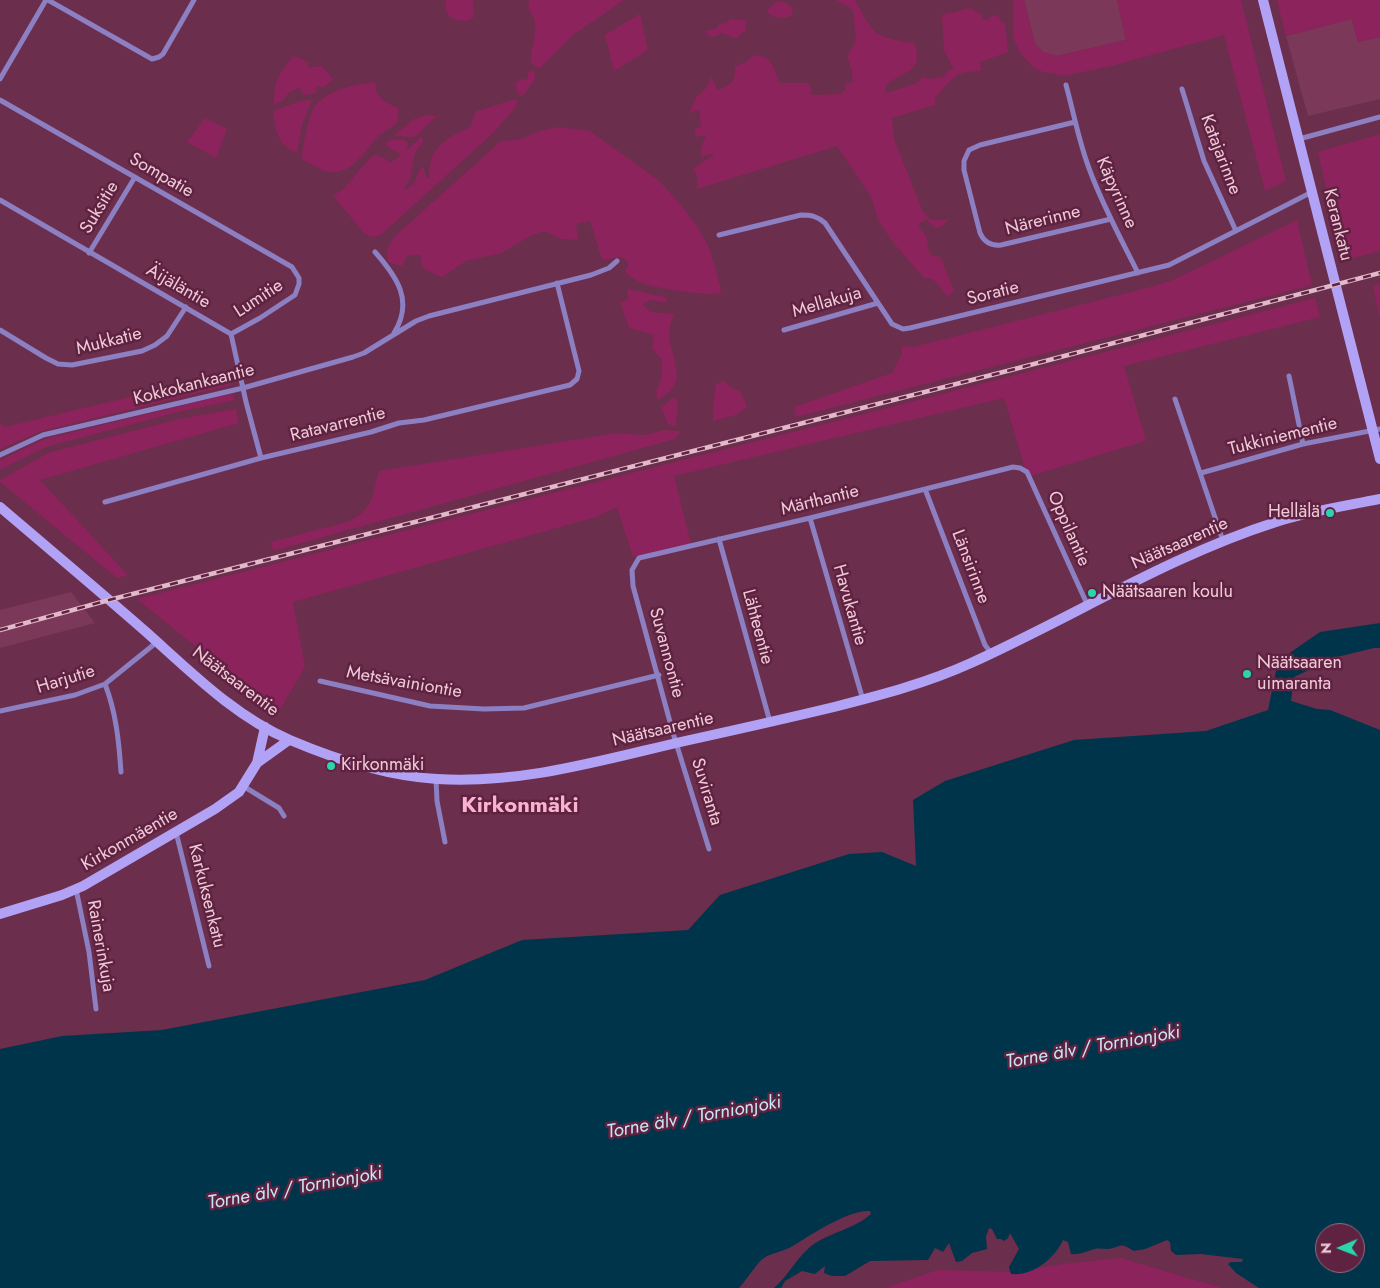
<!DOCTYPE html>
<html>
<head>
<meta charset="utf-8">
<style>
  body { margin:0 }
  #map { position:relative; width:1380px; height:1288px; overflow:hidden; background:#6b2e4c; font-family:Jost,sans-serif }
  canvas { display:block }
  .north { position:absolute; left:1315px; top:1223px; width:50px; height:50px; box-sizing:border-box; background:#5f2341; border:1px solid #99667e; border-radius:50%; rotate:269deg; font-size:14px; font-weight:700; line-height:20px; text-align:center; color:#f0cad9 }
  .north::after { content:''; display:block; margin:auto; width:18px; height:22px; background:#28d5ad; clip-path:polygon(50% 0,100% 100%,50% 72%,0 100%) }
</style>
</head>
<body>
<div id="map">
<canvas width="1380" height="1288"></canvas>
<div class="north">N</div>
</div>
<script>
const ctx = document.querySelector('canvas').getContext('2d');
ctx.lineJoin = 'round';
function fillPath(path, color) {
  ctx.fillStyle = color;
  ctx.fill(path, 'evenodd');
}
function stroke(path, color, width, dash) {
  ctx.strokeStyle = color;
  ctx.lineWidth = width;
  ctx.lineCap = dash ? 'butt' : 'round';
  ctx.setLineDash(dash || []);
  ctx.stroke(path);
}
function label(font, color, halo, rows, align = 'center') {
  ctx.font = font + ' Jost,sans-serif';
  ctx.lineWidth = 5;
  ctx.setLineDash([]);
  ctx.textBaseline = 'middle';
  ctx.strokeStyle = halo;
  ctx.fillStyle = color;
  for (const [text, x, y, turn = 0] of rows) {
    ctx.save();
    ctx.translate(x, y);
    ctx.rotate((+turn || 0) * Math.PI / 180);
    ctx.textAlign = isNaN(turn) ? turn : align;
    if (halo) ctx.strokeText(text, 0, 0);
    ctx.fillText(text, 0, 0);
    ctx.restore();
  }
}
fillPath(new Path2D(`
  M1024 0H1117L1126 40 1057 56 1043 52 1035 44Z
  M1352 19 1358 42 1380 37V99L1308 116 1286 36Z
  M71 592 95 623 0 648V610Z`), '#7b3859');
fillPath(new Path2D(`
  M446 0H473L474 17C466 23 452 22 447 13 445 9 446 4 446 0Z
  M529 0H624L573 35 539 69 531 63C530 42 543 27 528 9Z
  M836 0H855C875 35 872 37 914 43 927 76 897 70 885 88L887 93 917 83 922 77 930 79 946 76 947 70H954L944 50 942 15 971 8 976 12 982 14 983 20H987L992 15 999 17 1002 22 1005 23 1008 52 980 62 981 71C974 72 966 71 960 74 951 77 943 90 935 97V105L892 118 894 139 923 212C934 224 935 220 950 219L939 228H935L926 219 919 224 920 229C933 241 924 244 931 255L941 257 954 291 948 297 933 279 924 278 892 241 878 220 872 198 837 146 697 189V176L695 172 694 168 714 155 712 154 701 157V148L706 135 695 137V129L701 126 699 110 689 113 696 97 706 88 711 77 718 90C732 83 735 84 735 66L746 62 754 55C772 56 774 68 780 83H807L811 89V95L840 94 845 90V83H851L853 75 848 59V55L856 41 853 10Z
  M1013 0H1024L1035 44 1043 52 1057 56 1126 40 1117 0H1241L1286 181 1265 191 1224 35 1115 65 1065 76 1043 72 1034 68 1021 54 1013 38Z
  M1277 0H1380V37L1358 42 1352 19 1286 36Z
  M777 1C783 1 789 4 793 9L791 16C784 19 774 19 768 13V9Z
  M640 14 648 50 614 71 605 35Z
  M730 19 745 20 746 30 736 38 721 33C715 38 709 38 705 31L716 29 719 24 727 23Z
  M294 56 308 62V68L321 66 333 79 324 87 317 86 316 93 304 95 300 88C292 90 287 93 284 100L274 105C274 82 278 73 294 56Z
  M530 71 536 73 534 80 523 96H520L516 89V83L521 79 526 80 528 77V72Z
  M375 82C377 100 384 101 399 109L397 123C392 127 386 130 381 134 366 147 354 175 330 172 321 171 311 164 302 159 302 149 304 141 306 132 308 123 310 114 315 106 326 90 357 84 375 82Z
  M518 99 515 108 492 134 382 234C375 238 372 238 365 234L333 196 343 189 371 157 375 155 384 158 390 163 401 155 385 145C388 137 397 140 405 140L408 144 406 151 422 136 423 142 415 153 410 179 405 186V191L415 182 418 173 423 166 427 178H429C429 154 437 145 457 133 461 130 467 131 471 126 473 122 473 116 476 111 491 108 504 101 518 99Z
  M312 100 302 125 297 153C277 145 276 131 273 111L300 101Z
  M428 115 437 116 415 137 393 136 414 119Z
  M205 118 227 129 216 158 187 142Z
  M558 127 590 131 657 179C674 196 697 222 707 244 713 258 717 274 721 289L720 293C711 297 656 288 645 284 637 282 630 276 624 272L629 264 621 257 602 260 590 221 576 224 578 240 560 239 545 231 530 236 502 253 466 261 442 277 432 273 422 267 420 255 407 256 402 266 388 262 387 249 393 238 501 141 519 140 539 131Z
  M1380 134V251L1342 261 1318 152Z
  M1297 220 1312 285 796 417 794 407 892 373 902 354V346L913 347 1147 288 1173 280Z
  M1380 284V316H1379L1373 286Z
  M627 289 665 297 667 303 650 300 643 305 651 312 674 314C672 320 669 327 669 333 670 360 692 382 658 400L656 392 662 377V360L652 348 654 335 629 328 620 302 628 300Z
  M1315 298 1320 317 1124 366 1146 441 1030 476 1025 468 1004 398 674 476 691 544 633 557 617 507 596 517 293 602 305 667 280 710 263 701 137 599 907 403Z
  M229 373 231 385 42 431 0 449V424L5 427Z
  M724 381 729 386 741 392 747 407 736 415 713 421V405L716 384Z
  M233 393 235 400 178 412 46 447 0 470V460L45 439Z
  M676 397 678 407 675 427 668 424 661 408 670 400Z
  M236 409 239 423 40 480 128 575 117 578 0 482V480L48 453 179 419Z
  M665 430 681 431 675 439 273 551 271 542 350 521 362 513 371 501 379 471 617 433 644 435Z
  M1121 1258 1222 1288H886L937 1270 1018 1272 1062 1264Z`), '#8d235c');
fillPath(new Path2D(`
  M1380 623V648H1374L1337 657 1294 677 1291 701 1317 709 1330 710 1380 730V1288H1259L1236 1273 1228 1264 1231 1262H1242L1243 1259 1201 1254 1176 1255 1171 1251 1170 1242 1167 1240 1145 1249 1134 1251C1119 1241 1122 1247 1107 1249 1103 1249 1099 1248 1095 1249 1086 1251 1081 1255 1071 1254L1068 1242 1063 1240C1055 1258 1032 1277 1011 1274L1009 1267 1019 1249 1010 1233 1008 1238 1004 1241 1001 1239H997L992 1229 989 1228 986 1237 987 1249 972 1253 962 1261 956 1262 949 1243 943 1252 935 1248 928 1260 870 1261 845 1276H832L824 1273 825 1266 815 1274 802 1271 785 1281 781 1288H774C788 1276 796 1259 810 1247 829 1232 853 1230 871 1214L870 1211C848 1209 808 1237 789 1248 781 1252 771 1253 764 1258 758 1261 746 1281 739 1288H0V1049L62 1036 162 1030 425 980 522 940 688 930 720 895 849 854 882 852 916 866 913 800 945 781 1074 740 1206 731 1268 710 1278 661 1320 632ZM1325 1233H1355V1263H1325Z`), '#00344a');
stroke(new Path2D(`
  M48 0 152 59 159 57 163 54 194 0
  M0 79 46 0
  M1066 85C1074 114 1079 143 1090 171 1103 206 1121 239 1138 273
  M1182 89 1204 161 1236 231
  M0 100 292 267 299 278V284L295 295 260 318 231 334
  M1075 122 980 145 969 150 964 161V170L980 233C984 242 991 246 1001 245L1111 219
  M1299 139 1380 117
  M0 200 231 334 246 402 261 458
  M719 235 801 215C811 215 817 216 825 223L892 324 903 329 910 328 1169 265 1312 192
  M375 252C397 277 414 301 394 333
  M89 253 135 177
  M0 330 46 358 58 364 72 365 142 351 155 345 167 336 186 307
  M784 330 878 303
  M1289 376 1303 444
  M1175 399 1223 541
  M0 455 43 435 243 388 353 357 364 353 416 321 429 316 591 275 609 268 617 261
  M1201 473 1303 444 1380 429
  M925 489 985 645 991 653
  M105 502 261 458 371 432 399 423 424 420 570 385 577 379 579 371 557 283
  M810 518 863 700
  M719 539 770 722
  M320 681 430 706 484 709 524 708 659 675
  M105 684C116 712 119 742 121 772
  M0 711 75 695 105 684 157 642
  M436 779 437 801 445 842
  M243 786 279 808 284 816
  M176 832 209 966
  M709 849 673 733 633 586 632 570 639 558 810 518 1013 467 1020 468 1027 472 1087 604
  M76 889 89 952 96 1009`), '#8c7fc2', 5);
stroke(new Path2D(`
  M1263 0 1380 459
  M0 507C48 548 97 589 145 631 189 670 235 717 290 740 337 760 387 776 437 779 524 784 602 760 685 741 735 730 784 719 834 707 881 695 927 683 971 663 1073 617 1169 556 1276 522 1310 511 1345 506 1380 499
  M257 763 289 740
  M0 914 62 895 83 886 215 809 239 792 257 763 265 727`), '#b2a2f6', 10);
const rail = new Path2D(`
  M0 630 109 600 1011 370 1380 273`);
stroke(rail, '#e2b9ca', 4.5);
stroke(rail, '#5f2341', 2.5, [8]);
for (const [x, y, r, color] of [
  [1330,513,5,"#28d5ad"],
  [1092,593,5,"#28d5ad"],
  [1247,674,5,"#28d5ad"],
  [331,766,5,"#28d5ad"]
]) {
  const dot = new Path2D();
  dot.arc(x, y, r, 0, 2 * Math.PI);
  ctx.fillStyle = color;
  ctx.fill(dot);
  stroke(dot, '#5f2341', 2);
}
label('18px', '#f0cad9', '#5f2341', [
  ["Katajarinne",1220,155,69],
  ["Sompatie",161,176,30],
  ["Käpyrinne",1116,193,66],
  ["Suksitie",100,208,-59],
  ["Närerinne",1043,221,-14],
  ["Kerankatu",1337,225,76],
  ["Äijäläntie",178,287,30],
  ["Soratie",993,294,-14],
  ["Lumitie",259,299,-33],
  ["Mellakuja",827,303,-16],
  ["Mukkatie",109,342,-14],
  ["Kokkokankaantie",194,385,-14],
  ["Ratavarrentie",338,425,-14],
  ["Tukkiniementie",1283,437,-14],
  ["Märthantie",820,501,-14],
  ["Oppilantie",1068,529,66],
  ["Näätsaarentie",1180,544,-24],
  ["Länsirinne",970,567,69],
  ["Havukantie",849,605,74],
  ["Lähteentie",757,627,75],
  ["Suvannontie",666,653,75],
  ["Harjutie",66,680,-17],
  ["Näätsaarentie",235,682,37],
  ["Metsävainiontie",404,683,10],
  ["Näätsaarentie",663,730,-13],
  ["Suviranta",706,792,73],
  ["Kirkonmäentie",130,840,-30],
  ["Karkuksenkatu",206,896,76],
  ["Rainerinkuja",100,946,80]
]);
label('18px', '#f0cad9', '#5f2341', [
  ["Hellälä",1320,513,"right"],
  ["Näätsaaren koulu",1102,593],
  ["Näätsaaren",1257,664],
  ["uimaranta",1257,685],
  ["Kirkonmäki",341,766]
], 'left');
label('italic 19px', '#c8e6f6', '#5f2341', [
  ["Torne älv / Tornionjoki",1093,1048,-10],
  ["Torne älv / Tornionjoki",694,1118,-10],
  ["Torne älv / Tornionjoki",295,1189,-10]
]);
label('bold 22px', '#fbb1d0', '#5f2341', [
  ["Kirkonmäki",520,807]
]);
</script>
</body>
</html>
